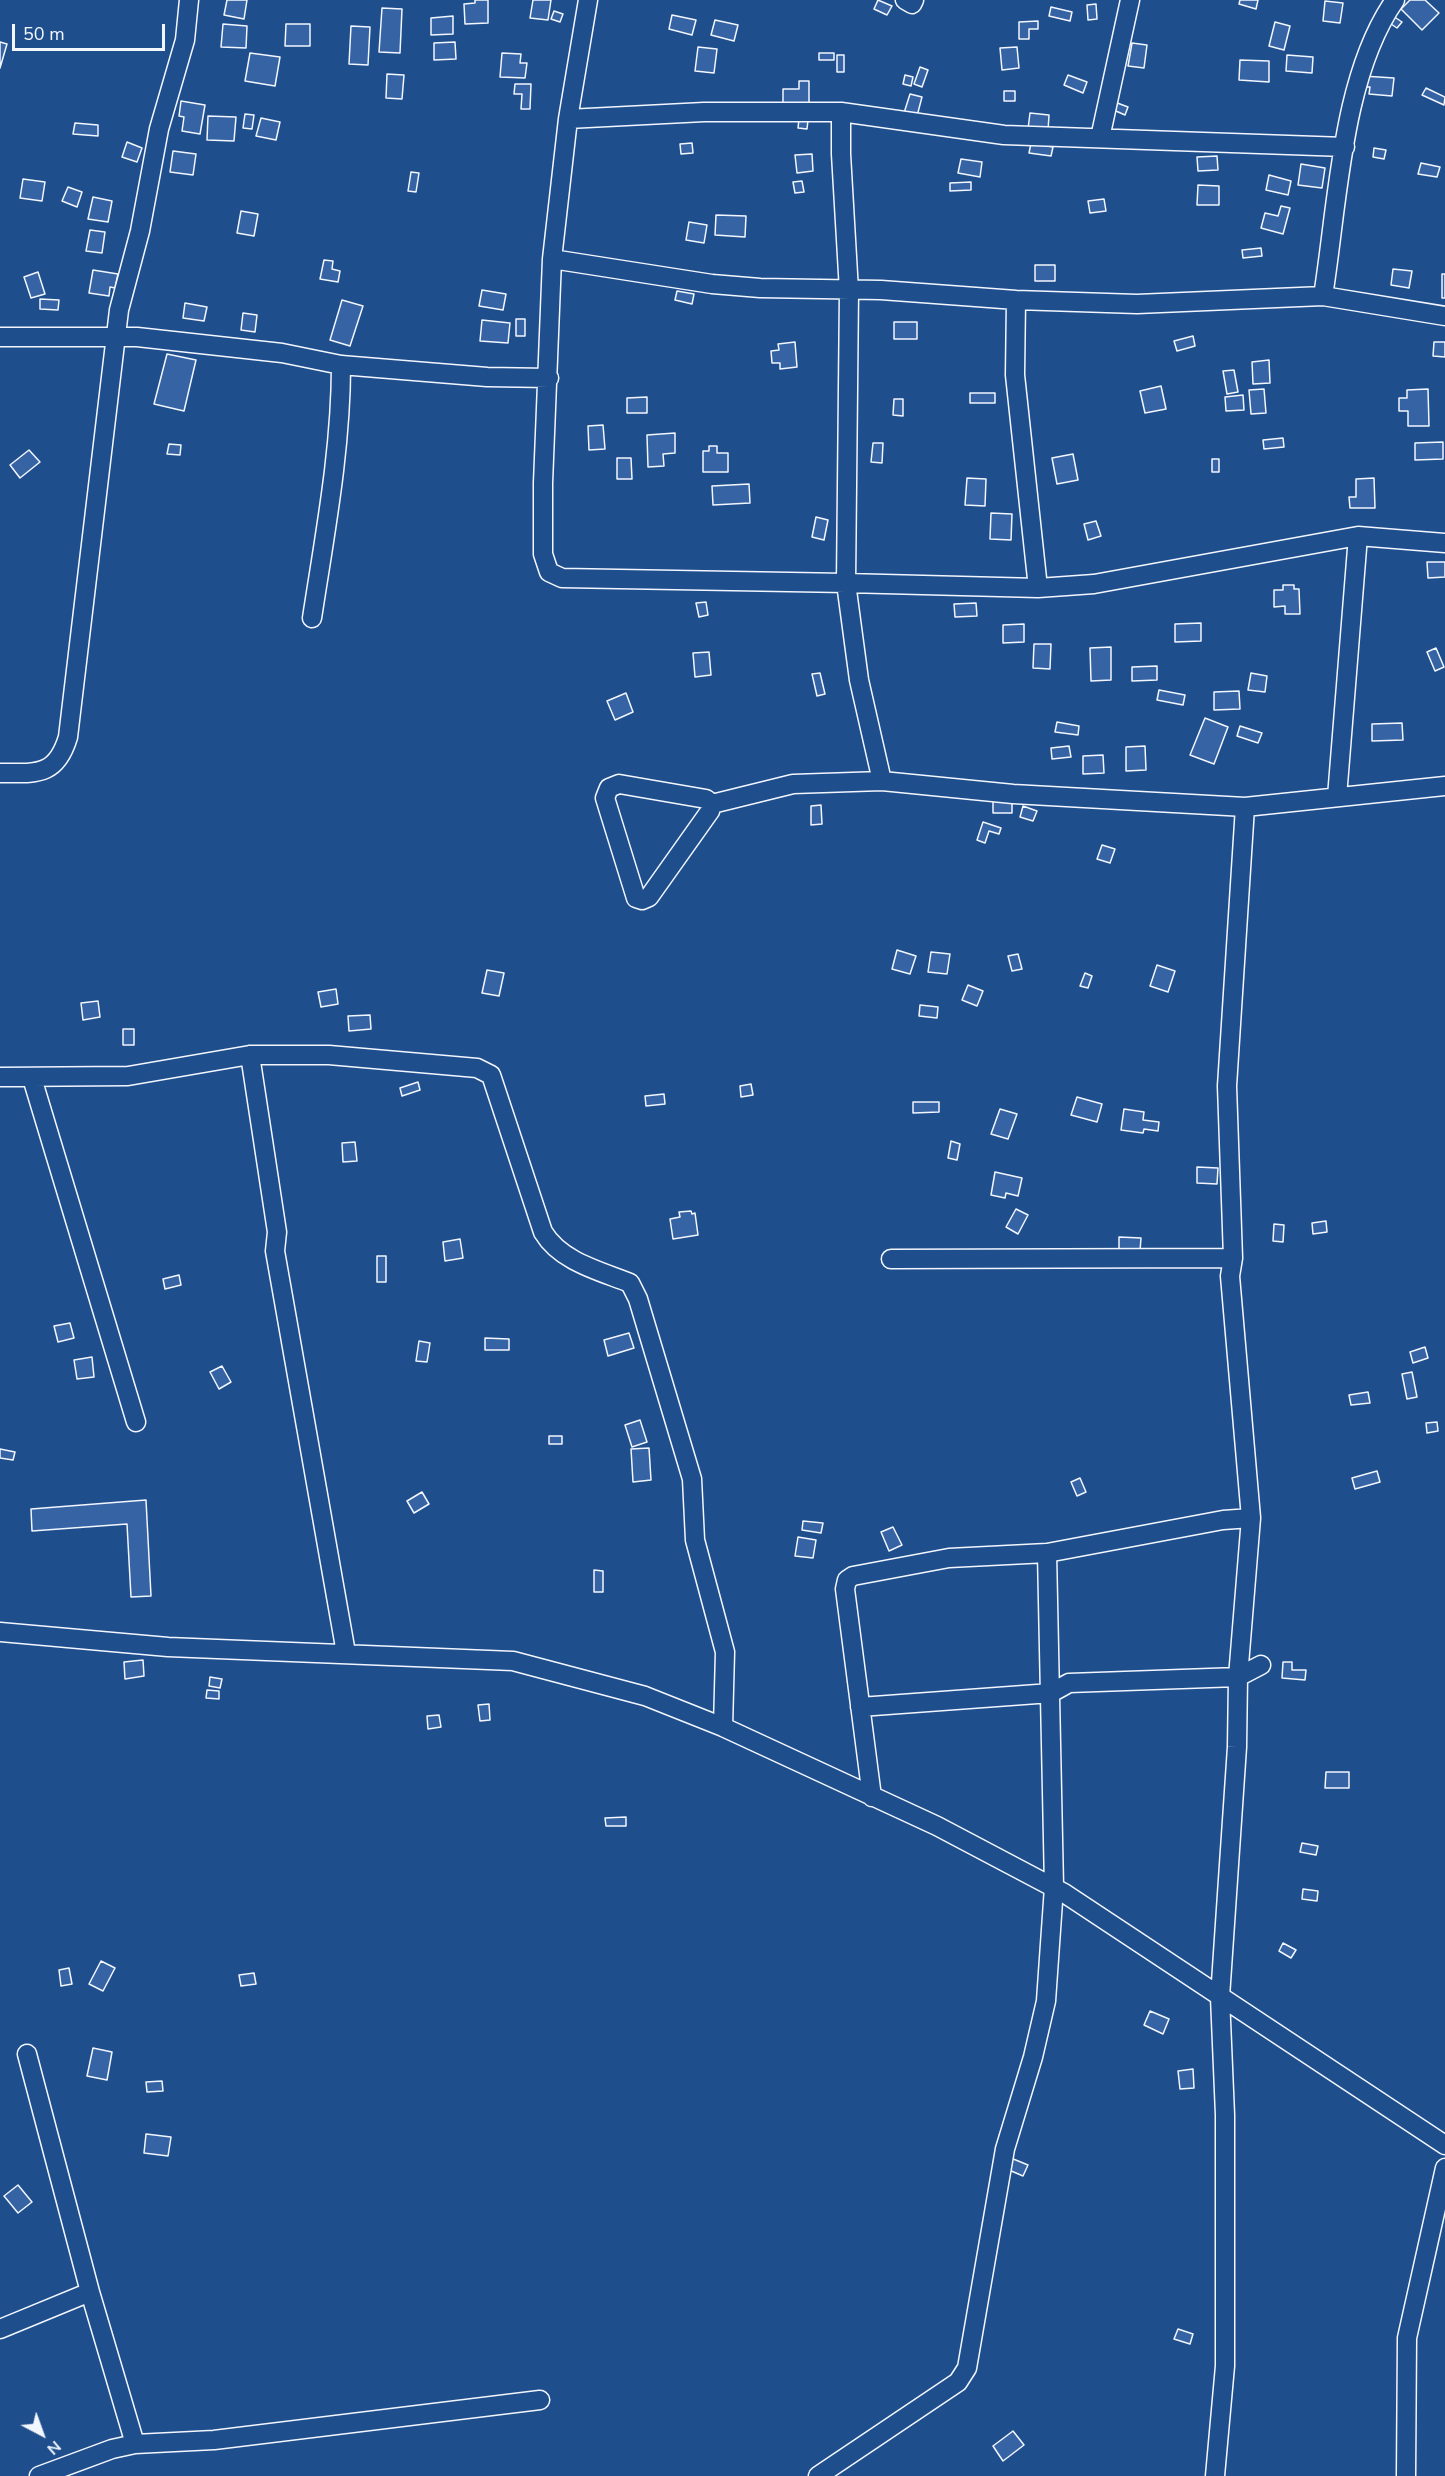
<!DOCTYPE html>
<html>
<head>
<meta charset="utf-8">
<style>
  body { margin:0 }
  #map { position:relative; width:1445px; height:2476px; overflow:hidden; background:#1f4e8c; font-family:"Nunito Sans",sans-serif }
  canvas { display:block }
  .north { position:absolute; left:12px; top:2404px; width:60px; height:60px; -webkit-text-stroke:4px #1f4e8c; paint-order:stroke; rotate:139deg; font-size:16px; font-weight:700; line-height:24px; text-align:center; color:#f2f6ff }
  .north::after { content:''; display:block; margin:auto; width:21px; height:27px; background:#f2f6ff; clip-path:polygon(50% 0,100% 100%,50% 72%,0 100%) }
  .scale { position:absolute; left:12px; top:24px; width:153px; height:27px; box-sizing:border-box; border:3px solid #f2f6ff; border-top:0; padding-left:8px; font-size:18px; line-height:21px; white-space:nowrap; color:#f2f6ff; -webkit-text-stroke:4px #1f4e8c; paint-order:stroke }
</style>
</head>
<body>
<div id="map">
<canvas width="1445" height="2476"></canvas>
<div class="north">N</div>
<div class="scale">50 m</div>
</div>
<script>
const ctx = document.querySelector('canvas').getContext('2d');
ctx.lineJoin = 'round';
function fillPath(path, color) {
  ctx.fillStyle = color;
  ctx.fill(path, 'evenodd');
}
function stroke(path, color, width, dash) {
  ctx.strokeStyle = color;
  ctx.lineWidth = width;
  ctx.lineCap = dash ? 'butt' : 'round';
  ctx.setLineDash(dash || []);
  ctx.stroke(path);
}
const building = new Path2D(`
  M227 0H247L244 19 224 15Z
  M475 0H488V23L465 24 464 4 475 3Z
  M533 0H551L548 20 530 18Z
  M878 0 892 6 887 15 874 9Z
  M1240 0H1258L1256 9 1239 4Z
  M1410 0H1425L1439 13 1422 30 1401 9Z
  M1325 1 1343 3 1340 23 1323 21Z
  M1096 4 1097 19 1088 20 1087 5Z
  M1051 7 1072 12 1070 21 1049 16Z
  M382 8 402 9 400 53 379 52Z
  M554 11 563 14 560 22 551 19Z
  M672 15 696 20 692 35 669 29Z
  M453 16V34L431 35V18Z
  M1393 16 1402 22 1397 28 1388 22Z
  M715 20 738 25 734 41 711 35Z
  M1038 21V29H1029V39H1019V22Z
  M1275 22 1290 26 1284 50 1269 46Z
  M223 24 247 26 246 48 221 47Z
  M286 24H310V46H285Z
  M351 26 370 27 368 65 349 64Z
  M0 42 7 44 0 68Z
  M455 42 456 59 434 60V43Z
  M1132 43 1147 45 1144 68 1128 66Z
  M698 47 717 49 714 73 695 71Z
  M1017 47 1019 68 1002 70 1000 48Z
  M250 53 280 57 275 86 245 81Z
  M502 53 521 54 520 63H527L525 78 500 77Z
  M819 53H834V60H819Z
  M837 55H844V72H837Z
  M1287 55 1313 57 1312 73 1286 71Z
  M1240 60 1269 61V82L1239 80Z
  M920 67 928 70 922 87 914 84Z
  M387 74 404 75 402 99 386 98Z
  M905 75 913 77 911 86 903 84Z
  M1068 75 1087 82 1083 93 1064 85Z
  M1363 76 1394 78 1392 96 1369 94 1370 87H1362Z
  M799 81H809V103H783V89H799Z
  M515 84H531L530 109H521L522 94H514Z
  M1426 88 1445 97 1444 105 1422 95Z
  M1004 91H1015V101H1004Z
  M910 94 922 97 917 116 904 113Z
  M181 101 205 105 200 134 182 131 184 117 179 116Z
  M1112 101 1128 107 1125 115 1109 108Z
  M1030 113 1049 115 1048 131 1028 129Z
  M245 114 254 115 252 129 243 128Z
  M208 116 236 117 234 141 207 140Z
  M261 118 280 122 276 140 256 136Z
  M799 119 808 120 807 129 798 128Z
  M75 123 98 125V136L73 134Z
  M127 142 142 148 137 162 122 157Z
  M692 143 693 153 681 154 680 144Z
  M1031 143 1053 147 1051 156 1029 153Z
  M1374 148 1386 150 1384 159 1373 157Z
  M173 151 196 154 193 175 170 172Z
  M812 154 813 171 797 173 795 155Z
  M1217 156 1218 170 1198 171 1197 157Z
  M961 159 982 162 980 177 958 173Z
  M1421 163 1440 167 1437 177 1418 174Z
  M1301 164 1325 168 1322 188 1298 185Z
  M411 172 419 173 416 192 408 191Z
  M1269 175 1291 181 1288 195 1266 190Z
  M23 179 45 182 42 201 20 198Z
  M802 181 804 192 795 193 793 182Z
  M971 182V190L950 191V183Z
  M1198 185 1219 186V205H1197Z
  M68 187 82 192 77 207 62 201Z
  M93 197 112 201 108 222 88 219Z
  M1104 199 1106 211 1090 213 1088 201Z
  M1281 206 1290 208 1283 234 1261 228 1265 213 1278 216Z
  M241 211 258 214 254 236 237 233Z
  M716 215 746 216 745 237 715 235Z
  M689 222 707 225 704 243 686 240Z
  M90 230 105 232 102 253 86 251Z
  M1261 248 1262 256 1243 258 1242 250Z
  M324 260 333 261 332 269 340 271 338 282 320 279Z
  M1035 265H1055V281H1035Z
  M1393 269 1412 271 1409 288 1391 285Z
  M93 270 118 274 115 288 110 287 109 296 89 293Z
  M38 272 45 294 31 298 24 277Z
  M1442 274H1445V298H1442Z
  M482 290 506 294 503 310 479 306Z
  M677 291 694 294 692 304 675 300Z
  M40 299 59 300 58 310 40 309Z
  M342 300 363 306 350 346 330 340Z
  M185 303 207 307 204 321 183 318Z
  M243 313 257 315 255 332 241 330Z
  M516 319H525V336H516Z
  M482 320 510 323 508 343 480 341Z
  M894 322H917V339H894Z
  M1193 336 1195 346 1177 351 1174 341Z
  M795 342 797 367 780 369V363H772L771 351 779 350 778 344Z
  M1434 342H1445V357L1433 356Z
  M167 354 196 360 184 411 154 404Z
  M1269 360 1270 383 1253 384 1252 362Z
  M1234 370 1238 392 1227 394 1223 371Z
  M1161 386 1166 409 1145 413 1140 391Z
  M1264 389 1266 413 1251 414 1249 390Z
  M1428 389 1429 426H1408V411H1399V398H1407V390Z
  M970 393H995V403H970Z
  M1243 395 1244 410 1226 411 1225 397Z
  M647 397V413H627V398Z
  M894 399H903V416L893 415Z
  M603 425 605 449 589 450 588 426Z
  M675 433V453L663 454 664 466 648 467 647 435Z
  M1283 438 1284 447 1264 449 1263 440Z
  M1443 442V459L1415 460V443Z
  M873 443H883L882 463 871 462Z
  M169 444 181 445 180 455 167 454Z
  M709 446H717V453H728V472H703V451H709Z
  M29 450 40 462 20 478 10 465Z
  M1073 454 1078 480 1057 484 1052 458Z
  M617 458H631L632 479H617Z
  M1212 459H1219V472H1212Z
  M967 478 986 479 985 506 965 505Z
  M1374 478 1375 508H1350L1349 497H1356V479Z
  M749 484 750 503 713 505 712 486Z
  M991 513 1012 514 1011 540 990 539Z
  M816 517 828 520 824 540 812 537Z
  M1096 521 1101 536 1088 540 1084 524Z
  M1427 562H1445V577L1428 578Z
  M1283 585H1294V589H1299L1300 614H1285V606L1274 607V590H1283Z
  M706 602 708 615 699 617 696 603Z
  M976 603 977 616 955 617 954 604Z
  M1201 623V641L1175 642V624Z
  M1024 624V642L1003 643V625Z
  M1034 644H1051L1050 669 1033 668Z
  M1111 647V680L1091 681 1090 648Z
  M1436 648 1444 667 1435 671 1427 652Z
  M709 652 711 675 695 677 693 653Z
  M1157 666V680L1132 681V667Z
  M820 673 825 694 817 696 812 674Z
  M1251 673 1267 676 1265 692 1248 690Z
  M1159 690 1185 695 1183 705 1157 700Z
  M1239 691 1240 709 1214 710V692Z
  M626 693 633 712 615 720 607 701Z
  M1205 718 1228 727 1214 764 1190 755Z
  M1057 722 1079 726 1078 735 1055 732Z
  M1402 723 1403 740 1372 741V724Z
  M1240 726 1262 733 1258 743 1237 736Z
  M1069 746 1071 757 1052 759 1051 748Z
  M1145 746 1146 770 1126 771V747Z
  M1103 755 1104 773 1083 774V756Z
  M993 801 1012 802V813H993Z
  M821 805 822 824 811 825V806Z
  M1023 806 1037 811 1033 821 1020 817Z
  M983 822 1001 828 999 834 989 831 985 843 977 840Z
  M1102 845 1115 849 1110 863 1097 859Z
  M897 950 916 956 910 974 892 969Z
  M931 952 950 954 947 974 928 972Z
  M1018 954 1022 969 1012 971 1008 956Z
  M1157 965 1175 971 1168 992 1150 986Z
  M487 970 504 973 499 996 482 993Z
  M1085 973 1092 976 1088 988 1080 986Z
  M968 985 983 991 977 1006 962 1000Z
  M336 989 338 1004 321 1007 318 992Z
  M98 1001 100 1017 83 1020 81 1003Z
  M920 1005 938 1007 937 1018 919 1016Z
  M370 1015 371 1029 349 1031 348 1016Z
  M123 1029H134V1045H123Z
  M418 1082 420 1090 402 1096 400 1088Z
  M751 1084 753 1095 741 1097 740 1086Z
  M664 1094 665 1104 646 1106 645 1096Z
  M1077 1097 1102 1104 1097 1122 1071 1115Z
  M913 1102H939V1112L913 1113Z
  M1000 1109 1017 1114 1008 1139 991 1134Z
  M1124 1109 1144 1112 1143 1120 1159 1122 1158 1131 1144 1129 1143 1133 1121 1130Z
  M951 1141 960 1144 957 1160 948 1158Z
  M355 1142 357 1161 343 1162 342 1143Z
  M1197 1167 1218 1168 1217 1184 1197 1183Z
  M995 1172 1022 1178 1018 1196 1006 1193 1005 1198 991 1195Z
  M1016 1209 1028 1215 1018 1234 1006 1227Z
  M691 1211 692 1214 695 1213 698 1235 673 1239 670 1219 680 1217 679 1212Z
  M1326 1221 1327 1232 1313 1234 1312 1223Z
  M1274 1224 1284 1225 1283 1242 1273 1241Z
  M1119 1237 1141 1238 1140 1251 1119 1249Z
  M460 1239 463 1258 445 1261 443 1242Z
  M377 1256H386V1282H377Z
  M179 1275 181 1285 165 1289 163 1279Z
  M70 1323 74 1338 58 1342 54 1326Z
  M629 1333 634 1348 608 1356 604 1340Z
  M485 1338 509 1339V1350H485Z
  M419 1341 430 1343 427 1362 416 1361Z
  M1425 1347 1428 1358 1413 1363 1410 1352Z
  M92 1357 94 1377 77 1379 74 1360Z
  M222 1366 231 1382 219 1389 210 1372Z
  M1412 1372 1417 1397 1407 1399 1402 1374Z
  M1368 1392 1370 1403 1351 1405 1349 1395Z
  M640 1420 647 1442 632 1447 625 1425Z
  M1437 1422 1438 1431 1427 1433 1426 1423Z
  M549 1436H562V1444H549Z
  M649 1448 651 1480 633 1482 631 1449Z
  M0 1449 15 1452 13 1460 0 1458Z
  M1377 1471 1380 1482 1355 1489 1352 1478Z
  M1080 1478 1086 1492 1077 1496 1071 1482Z
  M422 1492 429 1504 414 1513 407 1501Z
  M146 1500 151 1596 131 1597 127 1524 32 1531 31 1509Z
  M803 1521 823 1523 821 1533 802 1530Z
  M893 1527 902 1545 889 1551 881 1532Z
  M798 1537 816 1540 813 1558 795 1556Z
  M594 1570 603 1571V1592H594Z
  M143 1660 144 1676 125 1679 124 1662Z
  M1283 1662H1292V1670H1306L1305 1680 1282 1678Z
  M210 1677 222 1679 220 1688 209 1686Z
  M207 1690 219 1691V1699L206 1698Z
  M489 1704 490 1720 480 1721 478 1705Z
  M439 1715 441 1727 428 1729 427 1716Z
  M1326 1772H1349V1788H1325Z
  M626 1817V1826H606L605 1818Z
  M1302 1843 1318 1846 1316 1855 1300 1852Z
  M1303 1889 1318 1891 1317 1901 1302 1899Z
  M1283 1943 1296 1950 1291 1958 1279 1951Z
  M101 1961 115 1968 103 1991 89 1984Z
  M69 1968 72 1984 61 1986 59 1970Z
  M254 1973 256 1984 241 1986 239 1975Z
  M1150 2011 1169 2019 1163 2034 1144 2025Z
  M93 2048 112 2052 107 2080 87 2076Z
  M1193 2069 1194 2088 1180 2089 1178 2071Z
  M162 2081 163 2091 147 2092 146 2082Z
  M146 2134 171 2137 168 2156 144 2153Z
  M1006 2156 1028 2165 1023 2176 1002 2167Z
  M18 2185 32 2202 18 2213 4 2196Z
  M1178 2329 1193 2334 1190 2344 1174 2339Z
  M1013 2431 1024 2445 1003 2461 993 2446Z`);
fillPath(building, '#3563a3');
stroke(building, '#f2f6ff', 1.5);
const street = new Path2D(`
  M588 0 568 119 552 259 543 483V554L549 572 562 578 846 583 859 680 882 781 1013 794 1245 807 1445 786
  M905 0 912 4 914 0
  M1395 0C1341 77 1338 204 1323 296L1445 316
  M841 112V154L849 291 846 583 1038 588 1094 584 1358 536 1445 543
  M568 119 704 112H841L1004 135 1345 147
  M1100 138 1130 0
  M552 259 712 284 760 288 881 290 1016 300 1137 304 1323 296
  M1016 300 1015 375 1038 588
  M0 337H137L282 353 341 365 487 377 549 378
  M312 618C325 533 341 450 341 365
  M0 773C36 773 56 777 68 737L119 310 140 231 159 129 185 40 189 0
  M1337 797 1358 536
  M712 804 710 811 649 897 642 900 636 898 605 798 609 788 619 784 706 799 712 804 793 784 882 781
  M250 1055 277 1232 275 1251 346 1653
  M0 1077 128 1076 250 1055H329L477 1068 491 1075 543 1232C561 1262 600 1271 630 1283L638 1299 692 1479 695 1540 725 1652 723 1727
  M32 1078 136 1422
  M891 1259 1233 1258
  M0 1632 168 1647 513 1661 645 1696 723 1727 937 1826 1064 1893 1445 2145
  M860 1707 1051 1693 1069 1683 1238 1677 1261 1665
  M872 1797 845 1589 847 1580 853 1576 949 1558 1047 1553 1223 1520 1251 1518
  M27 2054 90 2292 135 2444
  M0 2329 90 2292
  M39 2476 112 2449 135 2444 214 2440 540 2400
  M818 2476 958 2382 967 2368 1005 2149 1033 2057 1046 2001 1054 1887 1047 1553
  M1215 2476 1225 2366V2115L1220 1997 1237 1747 1238 1677 1251 1518 1230 1276 1233 1258 1227 1086 1245 807
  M1406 2476 1407 2338 1445 2168`);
stroke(street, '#f2f6ff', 21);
stroke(street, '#1f4e8c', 18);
</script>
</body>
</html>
